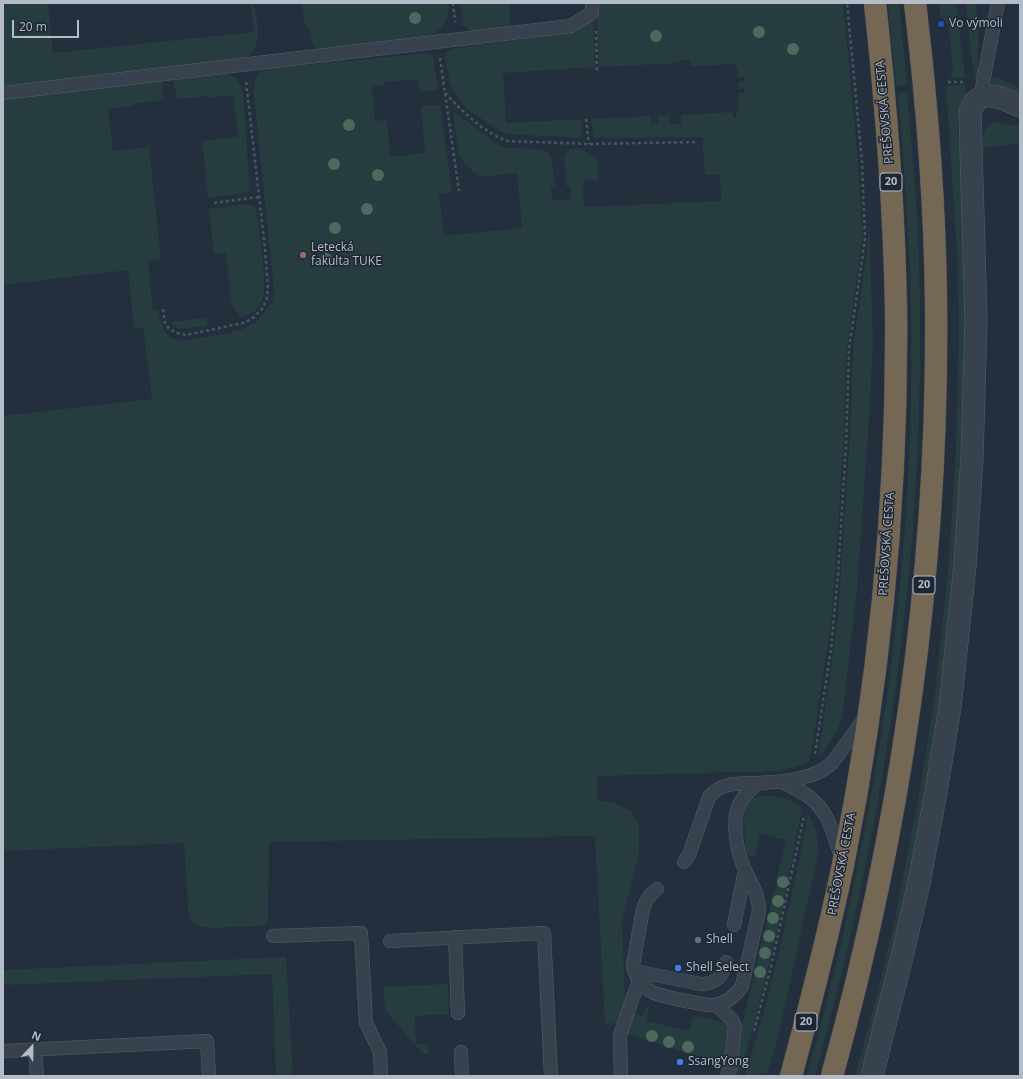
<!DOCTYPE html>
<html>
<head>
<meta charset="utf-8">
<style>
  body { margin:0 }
  #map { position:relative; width:1023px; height:1079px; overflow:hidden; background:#242f3e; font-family:"Open Sans",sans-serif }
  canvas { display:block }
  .frame { position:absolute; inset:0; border:4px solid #b4bcc9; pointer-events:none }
  .north { position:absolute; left:12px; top:1027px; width:40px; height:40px; -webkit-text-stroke:3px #1d2633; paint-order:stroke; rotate:22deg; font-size:11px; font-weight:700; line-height:16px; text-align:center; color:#b4bcc9 }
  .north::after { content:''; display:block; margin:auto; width:14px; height:18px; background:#b4bcc9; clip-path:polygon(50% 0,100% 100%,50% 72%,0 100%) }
  .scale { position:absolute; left:12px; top:20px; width:67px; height:18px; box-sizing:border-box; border:2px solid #b4bcc9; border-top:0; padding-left:5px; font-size:12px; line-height:14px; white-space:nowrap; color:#b4bcc9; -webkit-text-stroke:3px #1d2633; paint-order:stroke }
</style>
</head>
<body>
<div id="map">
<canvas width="1023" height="1079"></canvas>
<div class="frame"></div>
<div class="north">N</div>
<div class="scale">20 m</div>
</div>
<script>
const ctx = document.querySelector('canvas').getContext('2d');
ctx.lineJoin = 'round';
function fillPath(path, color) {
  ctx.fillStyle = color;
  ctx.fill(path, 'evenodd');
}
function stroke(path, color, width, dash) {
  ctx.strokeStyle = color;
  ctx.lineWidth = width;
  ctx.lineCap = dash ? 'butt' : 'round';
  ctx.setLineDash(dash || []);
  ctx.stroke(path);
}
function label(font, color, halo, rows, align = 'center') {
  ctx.font = font + ' "Open Sans",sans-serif';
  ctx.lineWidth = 3;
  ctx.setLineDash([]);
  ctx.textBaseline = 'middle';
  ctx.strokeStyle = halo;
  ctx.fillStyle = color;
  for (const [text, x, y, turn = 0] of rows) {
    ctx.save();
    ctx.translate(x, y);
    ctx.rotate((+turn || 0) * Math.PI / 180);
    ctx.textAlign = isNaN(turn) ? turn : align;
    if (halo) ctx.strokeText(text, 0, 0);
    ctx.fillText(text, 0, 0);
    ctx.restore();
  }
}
fillPath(new Path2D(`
  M3 3H48L53 53 254 32 251 3H254C257 26 265 45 243 60L3 86Z
  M302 3H448C450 25 440 31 423 40L320 50C312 47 311 37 309 29L305 26Z
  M460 3H510V30L476 35 463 25Z
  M597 3H843L858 160 862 223V242L846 356 844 439 832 617 810 761C798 767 788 769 775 771L597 776V800L615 803 631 811 639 825V852L622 921 625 1001 618 1023 605 1024 595 836 269 842 268 920 265 924 259 926 210 928 198 926 190 919 188 907 184 843 3 851V416L152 399 143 328H134L128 270 3 285V98L161 80 164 100 133 104V106L108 109 113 151 149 147 161 260 148 262 153 310H158L164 331 171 338 180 341 225 334 243 329 256 322 272 303 274 290 254 95C254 84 254 77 263 69L429 53 433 56 438 90 420 92 418 79 384 82V85L372 87 375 121 387 120 390 157 425 153 421 106 440 105 452 192 439 194 444 236 522 228 517 173 481 177 470 169 459 156 453 111 499 145 507 148 542 149 549 153 552 160 555 187H551L552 200 571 199V186H566L564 156 569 150 580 148 597 160 598 180 583 181 584 207 721 201 720 174 705 175 702 137 594 138 591 119 651 116V125L659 124 658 116 669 115 670 124H681V115L733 112V118H736V113L739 112 738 93 744 92V88L738 89V82L744 81V77H738L737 67H735V64L691 66V60H679V63L599 67 597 19Z
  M888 3H899L907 84 896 86Z
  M939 3H956L965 77 950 78V76L953 75 949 24H941Z
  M966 3H976L978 28V80L975 79 972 62Z
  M593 20 595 67 503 73 506 123 581 119 583 138 506 134 491 125 467 109 450 85 445 57 448 51 456 48 562 34 582 28Z
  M227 74 237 79 243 93 250 189 246 193 208 198 202 141 238 137 233 95 208 98V96L177 99 173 80Z
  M993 77H997L1020 89V94L1009 89 992 84 989 80Z
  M965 84 966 96 959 117 958 125C962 187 969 250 967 312 965 374 959 435 961 497L942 695 912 874 864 1076H855L879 987 895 919 921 784 935 694 948 571 956 451 959 328 957 252 946 86Z
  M907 92C911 140 916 188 918 236 930 519 891 803 815 1076H807C877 827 916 566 911 307 909 235 904 164 898 93Z
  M995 122 1020 126V143L982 148 983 135 987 126Z
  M244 204 251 205 256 208C258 228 270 287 261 304 257 311 249 315 241 318L231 302 226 253 214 254 209 209Z
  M869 222 873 341 869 419 857 590 842 718C836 733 830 746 818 758L838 616 851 420 853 346 867 252Z
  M206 318 207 326 178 329 170 322Z
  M760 796C779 796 786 796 802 808 785 898 766 988 739 1076H734L738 1065 742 1026 786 840 760 834 755 856 753 857 749 856 745 849 744 811 750 799Z
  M808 814C817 829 818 837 818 854L778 1038 767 1074 761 1072 759 1076H745C772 990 791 903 808 814Z
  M286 957 293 1076H276L272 974 3 985V970Z
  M448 984 449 1014 415 1016 416 1044H428V1054H423L385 1010 383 987Z
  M647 1005 649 1007 646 1021 689 1031 693 1018 696 1016 730 1024 726 1062 703 1054 702 1057 627 1034 634 1014 643 1016Z`), '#263c3f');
const lane = new Path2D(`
  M3 93 571 26 592 13V3
  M980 98 998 3
  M782 782C794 788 807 793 816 803 830 816 835 841 842 859
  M758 783C782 782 815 780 833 762L866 716
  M657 889C649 895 646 900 643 909L633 965C635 976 642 986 652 992 660 996 706 1006 715 1005 727 1003 736 995 742 986L759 911C759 894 752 885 745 870 737 853 730 818 741 801 745 794 753 788 758 783 739 784 723 781 709 797L689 855 684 862
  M734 925 745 871
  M273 936 361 933 366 1023 380 1052 381 1076
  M455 937 458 1013
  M390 941 544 933 551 1076
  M634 971 701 984C716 984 723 977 726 962
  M716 1005 732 1020 735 1026 731 1065 727 1076
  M35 1050 37 1076
  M3 1051 207 1041 209 1076
  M461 1052 462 1076
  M621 1076 620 1035 639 980`);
const street = new Path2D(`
  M872 1076 902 957 919 883 936 792 950 707 965 566 972 457 976 322 970 112C978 85 1003 98 1020 106`);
const highway = new Path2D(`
  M791 1076C810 1006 828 936 843 865 880 682 898 493 896 307 894 205 886 104 875 3
  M832 1076C902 824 939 563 936 302 935 202 927 102 915 3`);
stroke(lane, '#565f6c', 14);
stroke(street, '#565f6c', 23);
stroke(highway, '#434c59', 23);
stroke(new Path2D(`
  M453 3 455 22
  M596 31 597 73
  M440 58 459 191
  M948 82H963
  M445 93C463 112 482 131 507 141L589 144 696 142
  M586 119 589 144
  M214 203 258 197
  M163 309 165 323 169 329 177 333 186 335 243 323 252 319 262 309 267 298 268 289 265 249 246 81
  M815 754 831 649 838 574 846 446 849 349 865 239 862 162 847 3
  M754 1031 771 967 804 816
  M704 1058 715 1062
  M703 1059 704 1056 713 1059`), '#44595c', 2.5, [3, 3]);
stroke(lane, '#38414e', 13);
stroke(street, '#38414e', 22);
stroke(highway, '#746855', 22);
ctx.fillStyle = '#4b6a5d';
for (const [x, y] of [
  [415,18],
  [759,32],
  [656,36],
  [793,49],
  [349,125],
  [334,164],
  [378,175],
  [367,209],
  [335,228],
  [326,259],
  [783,882],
  [778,901],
  [773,918],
  [769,936],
  [765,953],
  [760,972],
  [652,1036],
  [669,1042],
  [688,1047]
]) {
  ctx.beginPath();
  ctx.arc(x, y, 6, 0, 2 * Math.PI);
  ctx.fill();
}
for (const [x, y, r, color] of [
  [941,24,4,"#1a4fb4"],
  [303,255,4,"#8d6e63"],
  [698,940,4,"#5c6f8a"],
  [678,968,4,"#3f7fe0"],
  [680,1062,4,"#3f7fe0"]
]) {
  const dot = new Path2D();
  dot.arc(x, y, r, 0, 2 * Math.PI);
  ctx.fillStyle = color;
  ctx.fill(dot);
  stroke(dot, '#1d2633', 1.5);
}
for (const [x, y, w] of [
  [891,182,22],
  [924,585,22],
  [806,1022,22]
]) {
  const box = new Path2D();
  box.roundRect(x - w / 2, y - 9, w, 18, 3);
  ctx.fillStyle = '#1d2633';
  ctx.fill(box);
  stroke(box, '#b4bcc9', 1);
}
label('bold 11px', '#b4bcc9', null, [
  ["20",891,182],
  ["20",924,585],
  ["20",806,1022]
]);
label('12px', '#b4bcc9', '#1d2633', [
  ["Vo výmoli",949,24],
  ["Letecká",311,248],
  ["fakulta TUKE",311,262],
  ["Shell",706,940],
  ["Shell Select",686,968],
  ["SsangYong",688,1062]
], 'left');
label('12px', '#b4bcc9', '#1d2633', [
  ["PREŠOVSKÁ CESTA",885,112,-95],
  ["PREŠOVSKÁ CESTA",887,544,-86],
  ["PREŠOVSKÁ CESTA",842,864,-79]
]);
</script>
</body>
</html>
